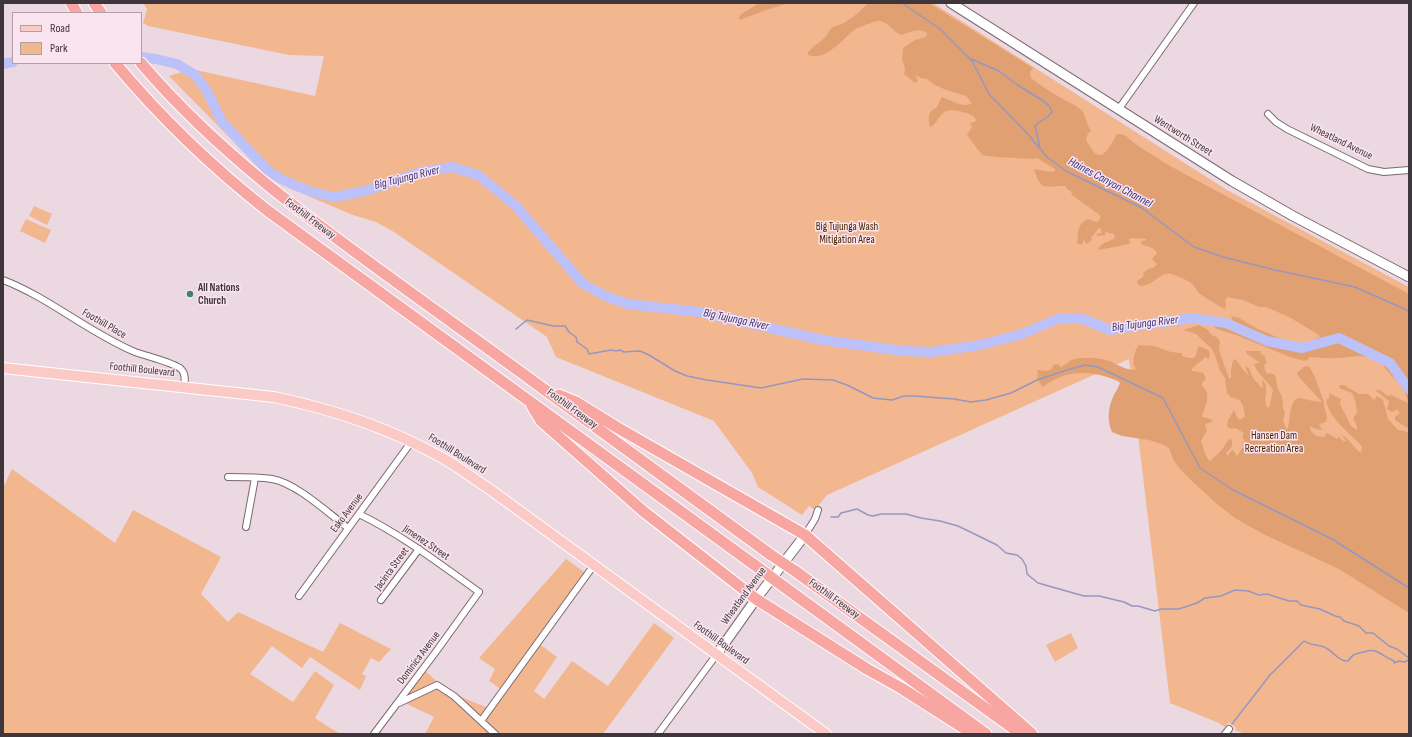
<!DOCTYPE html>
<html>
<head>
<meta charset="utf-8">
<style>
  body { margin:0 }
  #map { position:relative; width:1412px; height:737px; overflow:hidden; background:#ecd8e1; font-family:"Sofia Sans Condensed",sans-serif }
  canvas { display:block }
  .frame { position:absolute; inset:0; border:4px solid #3e363a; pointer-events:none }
  .legend { position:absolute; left:12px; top:12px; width:130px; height:52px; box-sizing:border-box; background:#fae5ee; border:1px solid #af9fa6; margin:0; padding:5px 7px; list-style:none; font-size:12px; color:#3e363a }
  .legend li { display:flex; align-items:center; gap:8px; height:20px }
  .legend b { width:20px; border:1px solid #af9fa6 }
</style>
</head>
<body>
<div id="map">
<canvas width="1412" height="737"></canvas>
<div class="frame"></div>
<ul class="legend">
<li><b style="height:5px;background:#fbcac7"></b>Road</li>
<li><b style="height:11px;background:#f2b78e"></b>Park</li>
</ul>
</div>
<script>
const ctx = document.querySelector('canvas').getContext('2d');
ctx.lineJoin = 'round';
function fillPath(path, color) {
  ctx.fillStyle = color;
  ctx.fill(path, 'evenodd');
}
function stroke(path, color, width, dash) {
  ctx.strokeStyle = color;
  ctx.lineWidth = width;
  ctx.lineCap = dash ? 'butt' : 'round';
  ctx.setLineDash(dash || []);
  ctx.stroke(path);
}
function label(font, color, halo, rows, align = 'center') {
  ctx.font = font + ' "Sofia Sans Condensed",sans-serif';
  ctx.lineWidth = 3;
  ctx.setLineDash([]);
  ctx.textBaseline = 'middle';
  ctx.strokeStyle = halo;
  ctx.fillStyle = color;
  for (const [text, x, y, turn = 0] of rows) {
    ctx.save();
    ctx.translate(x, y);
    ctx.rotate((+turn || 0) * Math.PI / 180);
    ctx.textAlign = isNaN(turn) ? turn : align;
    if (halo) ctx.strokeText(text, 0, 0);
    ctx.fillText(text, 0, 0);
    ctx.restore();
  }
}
fillPath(new Path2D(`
  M143 3H933L1227 190 1409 287V734H1245L1235 730 1236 728 1229 722 1225 727 1219 723 1170 703 1129 359 827 495 815 510 809 506 802 515 758 487 752 473 714 421 556 357 547 337 394 232 376 222 353 215 289 188 228 136 169 76 191 69 315 96 324 56 289 55 148 26 143 23 147 9Z
  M34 206 52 214 47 225 29 216Z
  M26 219 51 230 45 243 20 231Z
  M12 469 115 543 133 510 221 557 201 594 228 622 238 612 323 652 340 623 391 649 379 662 371 658 362 674 366 676 360 690 310 657 302 668 272 646 250 674 293 702 315 671 334 685 315 718 330 728 341 734H3V488Z
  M566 559 588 575 538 643 557 657 534 691 544 699 572 661 608 686 654 623 674 638 603 734H425L434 717 401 701 423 669 449 692 493 710 502 690 489 681 495 669 479 658Z
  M1071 633 1078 648 1055 662 1046 645Z`), '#f2b78e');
fillPath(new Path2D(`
  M759 3H789L763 11 740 20 739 18 740 15Z
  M868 3H929L1033 68 1030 72 1031 78C1041 86 1052 93 1063 99 1069 103 1077 105 1082 111 1086 117 1087 125 1091 131L1088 133 1086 140 1095 154 1102 155 1109 148 1117 134H1121L1126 136 1138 146 1170 166 1409 294V429L1395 420V417L1400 413 1398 410H1396L1392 412 1387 409 1389 401 1375 390H1380L1388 396 1391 395 1408 403C1406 391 1401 385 1393 377 1387 372 1384 364 1376 360 1364 353 1350 358 1337 358 1327 359 1318 357 1309 357L1308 360 1304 361 1290 357 1236 335 1217 329 1208 321 1210 318 1219 317 1230 322 1233 321 1231 316 1239 318 1256 328 1292 344 1303 345 1320 337 1319 335 1289 317 1266 307H1259L1243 300 1227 297 1225 300 1226 306 1225 309C1222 308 1201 295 1199 293 1196 290 1194 285 1191 283 1186 279 1177 276 1171 274 1160 270 1151 290 1138 285L1137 281 1144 276 1143 273 1150 268H1153L1157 264 1152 259 1157 253C1153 246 1147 247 1141 244L1142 241 1147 240 1146 239 1132 238 1128 240 1131 242 1129 244 1099 250 1098 249C1102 241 1110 242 1115 238L1114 234 1105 232V235L1097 236V234L1102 233 1100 227C1096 230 1095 235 1091 237L1092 240 1087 244 1083 240V244H1078L1076 242 1078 240C1077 230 1079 224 1087 219L1097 222 1100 219 1101 216 1072 195 1071 191 1068 190 1065 186C1045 186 1041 192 1034 169L1051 172 1055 171V169L1037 158 1033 159 996 157 982 155 967 135 972 127 970 123 977 121C976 120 975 118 973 116 967 112 949 107 943 113 937 118 937 124 930 127 928 118 927 112 936 108L942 97C950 100 964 109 972 103L966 96 946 90 935 85 927 79 921 78 915 75 918 81 915 83 904 74 905 69 902 59 903 48 915 40 926 37 927 33C919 27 910 32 901 35 892 31 888 22 880 21 876 20 872 23 868 24 864 26 858 27 854 30 843 39 823 64 807 54 815 42 824 43 831 28L844 23 857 14Z
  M1199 325 1208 330 1212 335 1218 338 1220 342 1219 349 1221 356 1229 378H1231V371L1233 360 1235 359C1241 365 1243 371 1249 376L1245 366 1249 368 1253 378 1262 388 1263 387 1262 380 1264 381C1269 391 1262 403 1268 408L1270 405 1273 390C1268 381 1256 373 1254 364L1259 362 1247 354 1246 351H1260L1262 355H1264L1267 364H1264L1265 371 1267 374C1277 372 1276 378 1277 386 1277 389 1281 393 1282 397 1283 403 1282 408 1285 413L1283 420 1286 429 1288 428C1290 421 1289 398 1300 398 1307 399 1314 402 1322 402L1299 377 1297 373 1305 366H1308C1315 372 1320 392 1324 402 1323 411 1329 413 1326 422L1319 424 1322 430 1316 429 1310 426C1310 434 1317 437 1324 437L1327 433 1338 439V436L1343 441H1346L1342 435C1351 440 1353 448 1361 453L1362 447 1359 443C1347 431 1329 418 1326 400L1329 398V393L1341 399 1340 404 1351 426 1357 430V426L1353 418 1357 413 1355 400 1352 393 1339 388 1340 385H1344L1359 394H1368L1374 400 1377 396 1383 400 1388 419 1398 430 1404 431 1409 433V613L1339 569 1263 534 1235 518 1218 505 1194 483 1179 468 1173 459 1169 448 1164 445 1149 440 1122 436 1112 432C1107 421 1108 408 1113 397 1115 392 1118 389 1120 383L1118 381C1091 370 1066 369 1043 387L1037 379 1038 374 1037 370 1047 371 1052 369 1053 365 1058 364 1061 367C1065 365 1068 362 1072 360 1082 356 1102 358 1112 362 1120 366 1126 370 1135 370L1136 368 1134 366C1133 359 1134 351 1139 345L1154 346 1171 352 1180 353 1183 354 1182 356 1189 358H1194L1196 355 1198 347H1201L1208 350 1210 353 1209 359 1205 357C1202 362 1195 364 1192 369V371L1203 373 1206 378 1201 385C1213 394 1205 405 1202 417L1211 419 1212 422 1205 424 1207 430 1201 441C1204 447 1204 456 1210 461L1221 451 1229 439 1232 440V446L1226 453 1228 456 1230 452 1233 450 1237 456 1242 448H1246L1252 450 1254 449 1247 445 1242 437 1244 433 1235 428 1232 429 1227 427 1228 420 1234 410 1238 419H1242L1245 416 1243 406 1240 400 1231 397 1227 393 1225 378 1220 371 1215 355 1212 349 1196 334 1183 330Z`), '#e1a071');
stroke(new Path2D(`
  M902 3 940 29 972 61 989 94 1027 133 1047 157 1066 171 1142 208 1194 247 1223 257 1275 270 1355 287 1409 311
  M971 59 999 71 1016 84 1045 102 1050 107 1052 112C1046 121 1042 118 1035 126L1040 148
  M516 329 527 320 553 326H565L569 332 576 337 577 342 587 349 589 354 611 350 616 351 620 350 624 352 640 351 649 355 675 371 687 376 707 380 761 388 803 379 833 380 847 385 873 398 892 400 904 396H915L954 399 971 402 986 400 1011 393 1037 380 1067 370 1085 365 1098 367 1163 398 1200 468 1233 490 1332 539 1409 588
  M831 517H838L841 513 857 509 868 515 873 516 881 514H906L921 518 940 521 958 526 997 545 1006 553 1017 555 1022 559 1026 566 1027 574 1038 583 1084 596H1099L1124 602 1132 606H1138L1155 611 1161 609H1178L1185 607 1197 603 1205 598 1221 596 1235 590 1248 591 1259 595 1267 594 1289 601H1297L1301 605 1320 609 1335 616 1340 617 1344 621 1359 626 1366 633H1373L1389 646 1397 649 1409 658
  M1232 724 1270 675 1304 641C1311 646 1319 644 1326 648 1334 652 1339 662 1348 661 1354 653 1355 654 1364 652 1378 647 1381 656 1394 661V663L1399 661 1404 662 1409 660`), '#9697c0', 1.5);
stroke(new Path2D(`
  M141 57 156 59 177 64 195 75 207 91 222 122 268 171 283 180 309 191 329 196H340L365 191 421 172 452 167 478 175 516 206 582 283 605 296 628 304 699 312 823 340 903 351 932 352 980 345 1022 334 1060 318 1083 319 1110 330 1192 318 1226 323 1267 341 1302 348 1339 338 1390 363 1409 389
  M3 64 13 62`), '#bcc1fa', 10);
const street = new Path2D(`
  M1118 110 1194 3
  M1268 114 1276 122 1287 129 1368 169 1384 172 1409 170
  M3 280C50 298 89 333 135 352 146 356 175 363 181 369 186 374 185 381 184 387
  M228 477C242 477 258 477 272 479 296 483 328 513 348 528
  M359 514C402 535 440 564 479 592L435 653 374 734
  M246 527 255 478
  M805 535 815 519 818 510
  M299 596 412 441
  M381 600 419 549
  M399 703 437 685 454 696 495 734
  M481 721 594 565
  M658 734 717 654
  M1225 734 1229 729`);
const secondary = new Path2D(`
  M951 3 1232 181 1293 216 1409 277
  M717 654 756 599 805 535`);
const primary = new Path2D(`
  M3 368 274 397C331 409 385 426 437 455 455 464 471 477 488 488L826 734`);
const highway = new Path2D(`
  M71 3 77 13
  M94 3 101 13
  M115 63C161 118 212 167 268 211L760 569
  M141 63C226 163 333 236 439 313 550 393 660 474 771 555
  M559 395 576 402 618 428 805 535 1032 734
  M532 406 541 421 643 511 756 599 867 669 901 688 973 734
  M795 571 1021 734
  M783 586 986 734`);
stroke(street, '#7a6971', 8);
stroke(secondary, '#7a6971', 11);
stroke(primary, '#fff', 12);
stroke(highway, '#fff', 13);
stroke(street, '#fff', 6);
stroke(secondary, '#fff', 9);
stroke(primary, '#fbcac7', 10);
stroke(highway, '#f8a6a2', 11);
const highwayBridge = new Path2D(`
  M771 555 795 571
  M760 569 783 586`);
stroke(highwayBridge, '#fff', 13, []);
stroke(highwayBridge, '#f8a6a2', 11);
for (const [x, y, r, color] of [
  [190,294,4,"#3f8275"]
]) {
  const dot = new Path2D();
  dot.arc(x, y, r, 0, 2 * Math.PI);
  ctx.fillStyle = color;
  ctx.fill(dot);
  stroke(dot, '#fae5ee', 1.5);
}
label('11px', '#3e363a', '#fae5ee', [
  ["Wentworth Street",1183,136,32],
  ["Wheatland Avenue",1341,142,26],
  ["Foothill Freeway",310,219,37],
  ["Foothill Place",104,324,30],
  ["Foothill Boulevard",142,370,6],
  ["Foothill Freeway",572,409,36],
  ["Foothill Boulevard",457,454,32],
  ["Esko Avenue",347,513,-53],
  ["Jimenez Street",426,543,34],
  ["Jacinta Street",392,569,-54],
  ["Wheatland Avenue",744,596,-54],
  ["Foothill Freeway",834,599,36],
  ["Foothill Boulevard",721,643,36],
  ["Dominica Avenue",419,658,-53]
]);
label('11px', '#4b2200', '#fae5ee', [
  ["Big Tujunga Wash",847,227],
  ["Mitigation Area",847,240],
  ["Hansen Dam",1274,436],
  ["Recreation Area",1274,449]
]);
label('bold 11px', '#3e363a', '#fae5ee', [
  ["All Nations",198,288],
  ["Church",198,301]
], 'left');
label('italic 12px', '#363181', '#fae5ee', [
  ["Big Tujunga River",407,178,-14],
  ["Haines Canyon Channel",1110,183,28],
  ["Big Tujunga River",736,320,12],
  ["Big Tujunga River",1145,324,-7]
]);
</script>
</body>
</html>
